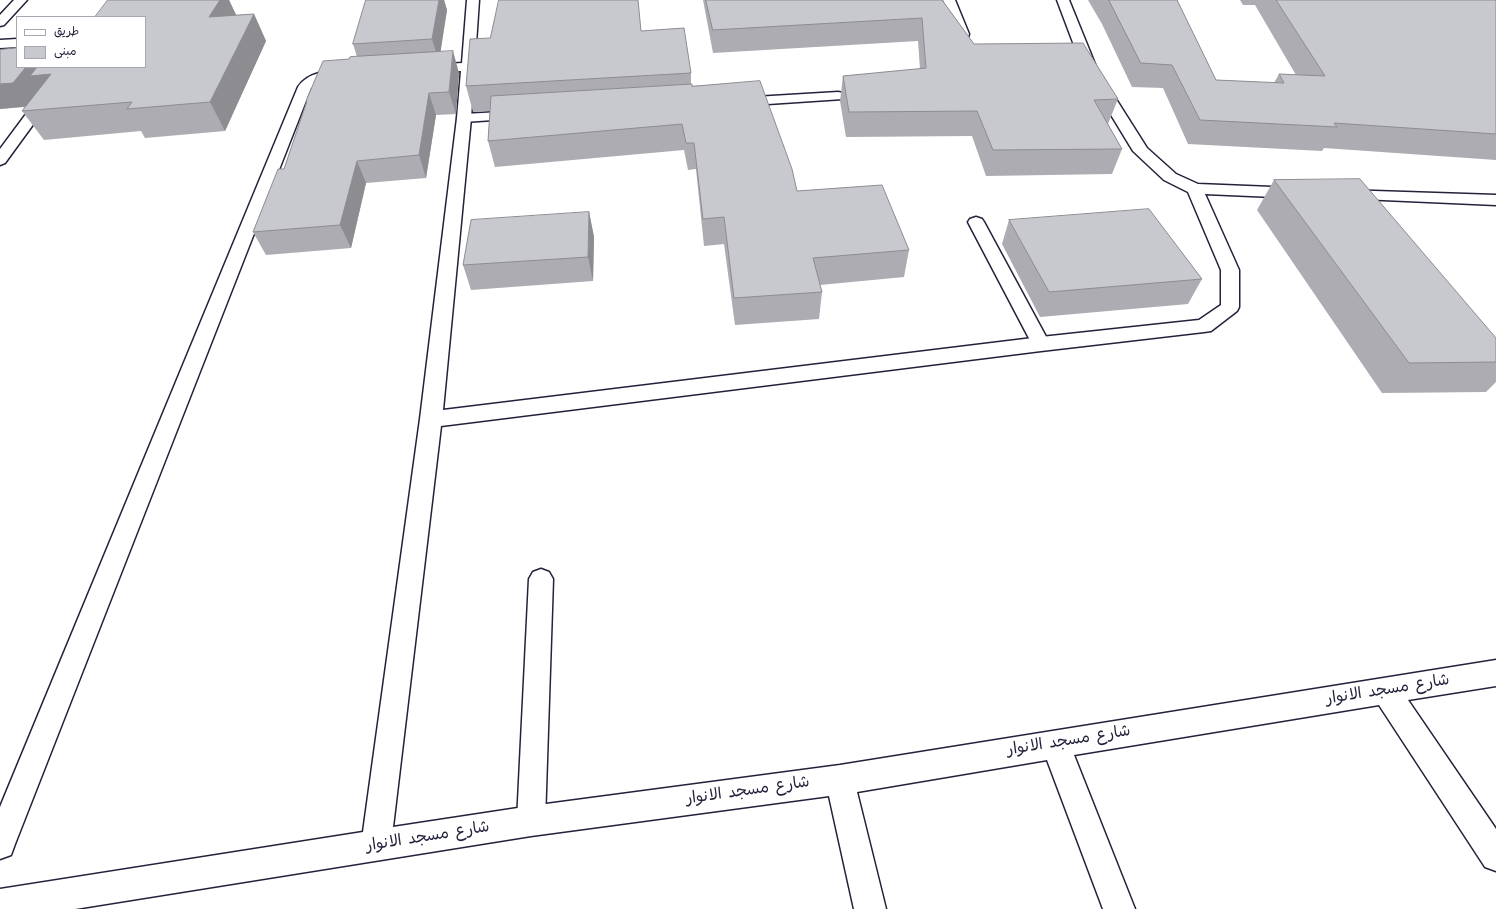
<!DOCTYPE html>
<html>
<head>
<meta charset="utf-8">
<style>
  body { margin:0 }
  #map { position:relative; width:1496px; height:909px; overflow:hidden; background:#fff; font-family:Kalam,"Playpen Sans Arabic",sans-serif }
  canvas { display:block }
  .legend { position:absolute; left:16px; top:16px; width:130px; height:52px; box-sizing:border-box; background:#fff; border:1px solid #a7a7b1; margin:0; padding:5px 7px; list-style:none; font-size:12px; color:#22223b }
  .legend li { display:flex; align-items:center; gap:8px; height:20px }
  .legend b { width:20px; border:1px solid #a7a7b1 }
</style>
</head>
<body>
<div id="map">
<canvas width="1496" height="909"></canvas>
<ul class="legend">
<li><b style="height:5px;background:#fff"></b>طريق</li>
<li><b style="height:11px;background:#c8c8cf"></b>مبنى</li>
</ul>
</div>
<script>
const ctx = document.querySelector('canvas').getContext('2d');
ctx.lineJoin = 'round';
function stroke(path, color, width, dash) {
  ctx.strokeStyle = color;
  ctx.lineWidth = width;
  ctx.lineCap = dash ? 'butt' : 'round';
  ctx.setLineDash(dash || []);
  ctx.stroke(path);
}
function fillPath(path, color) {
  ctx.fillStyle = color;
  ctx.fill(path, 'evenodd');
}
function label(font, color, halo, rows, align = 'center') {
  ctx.font = font + ' Kalam,"Playpen Sans Arabic",sans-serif';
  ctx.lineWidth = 4;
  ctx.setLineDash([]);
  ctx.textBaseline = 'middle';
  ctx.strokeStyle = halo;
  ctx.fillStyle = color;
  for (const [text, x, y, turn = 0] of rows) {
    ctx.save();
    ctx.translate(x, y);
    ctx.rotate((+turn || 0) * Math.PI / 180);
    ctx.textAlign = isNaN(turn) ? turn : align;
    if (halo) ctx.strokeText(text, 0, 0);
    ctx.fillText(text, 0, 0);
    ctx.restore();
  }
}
const service = new Path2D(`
  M838 92 843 93 845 96 843 99 738 106 733 105 731 102 733 99 738 98Z
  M518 111 523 112 525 115 523 118 464 122 459 121 457 118 459 115 464 114Z
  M976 217 982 219 984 222 1050 344 1048 349 1041 350 1034 349 1032 344 968 222 970 219Z
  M541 569 549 572 553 579 545 821 541 831 531 835 521 831 517 821 529 579 533 572Z`);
const minor = new Path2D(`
  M14 0H27L4 25 0 26V15Z
  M467 0H479L471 118 443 410 1041 337 1199 320 1221 305V270L1188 192 1164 180 1133 151 1083 69 1057 0H1069L1097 69 1147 148 1176 174 1198 184 1297 188 1303 190 1305 193 1303 196 1297 198 1205 194 1239 270V307L1237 311 1211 331 1204 332 1041 351 441 426 393 827 531 806 840 765 1496 660V686L1408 700 1496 829V871L1485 867 1379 705 1074 755 1135 909H1103L1047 760 857 792 886 909H854L829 796 531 836 75 909H0V889L363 832 420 419 457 118 461 71 428 73 423 72 421 69 423 66 428 65 462 63Z
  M943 0H955L969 34 968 37H958L957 34Z
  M17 39V47L0 48V40Z
  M61 67H75L5 163 0 165V149Z
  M344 70 349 71 351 74 349 77 322 81 311 88 15 844 11 855 0 859V807L298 87C308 72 327 71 344 70Z
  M1344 190 1496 195V205L1338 198 1336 195 1338 192Z`);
stroke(service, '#22223b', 3);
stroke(minor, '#22223b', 3);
fillPath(service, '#fff');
fillPath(minor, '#fff');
fillPath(new Path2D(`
  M108 0H229L236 15 254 14 266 41 225 131 145 138 141 131 44 140 22 111 25 107 0 109V50L17 67H145Z
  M366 0H444L447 10 440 52 459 73 456 114 436 115 426 178 366 183 351 248 266 255 253 232 284 169 307 103 306 101 349 59 357 57 353 44Z
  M703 0H942L974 44 1118 99 1108 124 1122 149 1112 174 986 176 972 136 846 137 840 101 843 76 920 69 918 41 713 53Z
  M1088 0H1177L1216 80 1274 83 1279 74 1296 75 1255 5H1243L1240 0H1496V160L1324 148 1322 151 1188 144 1163 88 1132 87 1102 24Z
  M641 31 691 73V84L692 86 797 191 909 250 904 277 820 285 822 292 819 319 735 325 724 244 704 246 696 169 688 170 684 150 495 167 488 141 490 111 473 112 466 86Z
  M1274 180 1496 338V382L1486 392 1382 393 1257 210Z
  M589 212 594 237 593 281 471 290 463 265Z
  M1009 220 1202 279 1188 304 1040 317 1002 244Z`), '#acacb2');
fillPath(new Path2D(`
  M220 0H229L238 19 209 17Z
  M439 0H444L447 10 439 62 432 39Z
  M254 14 266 41 225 131 210 102Z
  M453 51 459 73 456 114 449 92Z
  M26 67H56L30 106 0 109V84Z
  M429 93 436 115 426 178 419 155Z
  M357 161 366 183 351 248 340 225Z
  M589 212 594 237 593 281 588 257Z`), '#8c8c91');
const building = new Path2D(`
  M108 0H220L209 17 254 14 210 102 127 109 132 102 22 111 51 74 30 76 37 67H145V17H95Z
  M366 0H439L432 39 353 44Z
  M499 0H638L641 31 684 28 691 73 466 86 470 39 490 38Z
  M706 0H942L974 44 1083 43 1118 99 1094 100 1122 149 993 150 977 111 849 112 843 76 926 68 922 18 713 30Z
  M1109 0H1177L1216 80 1284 83 1279 74 1325 76 1276 0H1496V134L1334 123 1337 127 1200 120 1172 65 1141 63Z
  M17 48V67H26L13 83 0 84V50Z
  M453 51 449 92 429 93 419 155 357 161 340 225 253 232 278 169H284L307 101H306L323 61 349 59 350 57Z
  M760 81 792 169 797 191 882 185 909 250 813 258 822 292 734 298 724 217 703 219 694 143H686L682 124 488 141 491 96 692 84V86Z
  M1360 179 1496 338V362L1409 363 1274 180Z
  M1149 209 1202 279 1049 292 1009 220Z
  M589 212 588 257 463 265 471 220Z`);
fillPath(building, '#c8c8cf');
stroke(building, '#8c8c91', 1);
label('16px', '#22223b', '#fff', [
  ["شارع مسجد الانوار",1388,691,-9],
  ["شارع مسجد الانوار",1069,742,-9],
  ["شارع مسجد الانوار",748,792,-8],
  ["شارع مسجد الانوار",428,838,-9]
]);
</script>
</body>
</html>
